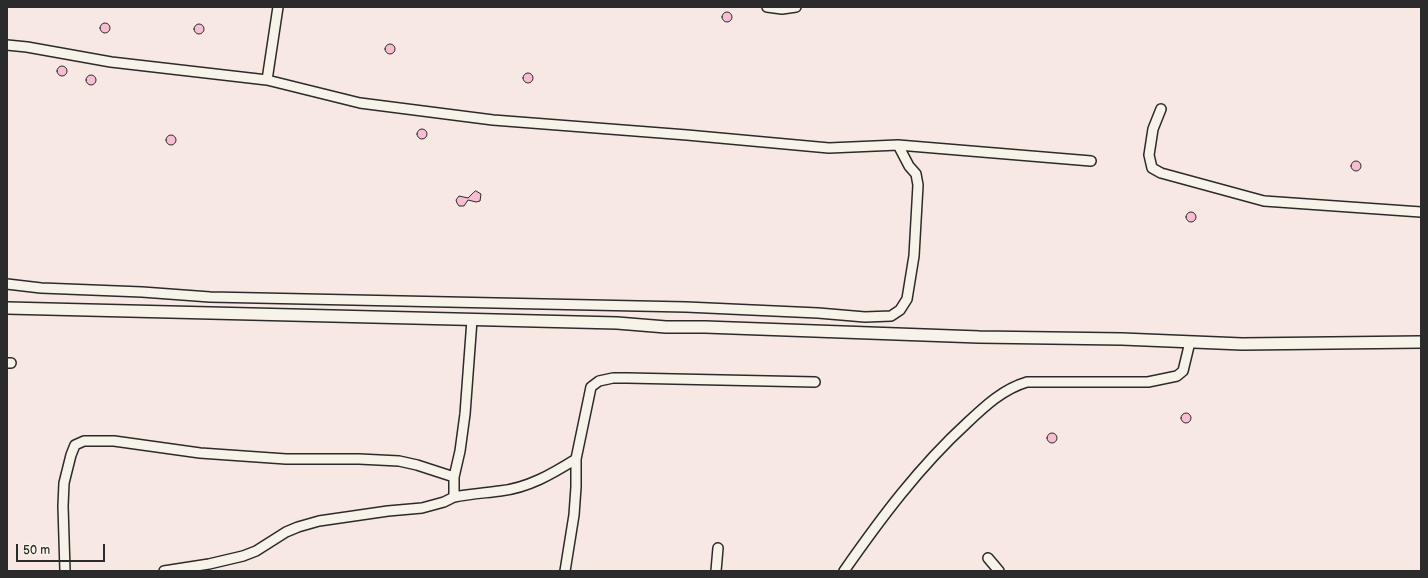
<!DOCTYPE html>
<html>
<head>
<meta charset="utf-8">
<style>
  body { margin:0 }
  #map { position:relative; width:1428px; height:578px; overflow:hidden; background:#f7e8e3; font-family:"Balsamiq Sans",sans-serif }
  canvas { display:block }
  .frame { position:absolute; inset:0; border:8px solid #2b2b2b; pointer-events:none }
  .scale { position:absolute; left:16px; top:544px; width:89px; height:18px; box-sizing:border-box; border:2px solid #2b2b2b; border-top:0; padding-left:5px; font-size:12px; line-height:14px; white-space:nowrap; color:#2b2b2b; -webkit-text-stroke:3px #f7f3e8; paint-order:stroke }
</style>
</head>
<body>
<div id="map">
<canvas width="1428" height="578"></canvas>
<div class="frame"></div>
<div class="scale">50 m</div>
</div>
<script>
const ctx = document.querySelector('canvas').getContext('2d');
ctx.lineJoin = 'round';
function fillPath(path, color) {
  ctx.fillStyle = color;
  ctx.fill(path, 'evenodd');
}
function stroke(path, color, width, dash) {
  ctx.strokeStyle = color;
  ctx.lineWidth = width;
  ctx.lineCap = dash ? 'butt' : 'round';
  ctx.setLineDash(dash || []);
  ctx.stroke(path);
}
const building = new Path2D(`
  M722 17a5 5 0 1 1 10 0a5 5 0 1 1-10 0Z
  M100 28a5 5 0 1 1 10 0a5 5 0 1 1-10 0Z
  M194 29a5 5 0 1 1 10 0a5 5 0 1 1-10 0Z
  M385 49a5 5 0 1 1 10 0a5 5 0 1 1-10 0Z
  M57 71a5 5 0 1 1 10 0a5 5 0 1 1-10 0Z
  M523 78a5 5 0 1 1 10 0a5 5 0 1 1-10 0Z
  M86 80a5 5 0 1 1 10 0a5 5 0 1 1-10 0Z
  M417 134a5 5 0 1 1 10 0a5 5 0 1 1-10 0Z
  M166 140a5 5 0 1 1 10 0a5 5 0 1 1-10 0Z
  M1351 166a5 5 0 1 1 10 0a5 5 0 1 1-10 0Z
  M476 191 481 194 480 201 476 202 468 200 464 206H459L457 203 456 200 459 196 468 198 473 193Z
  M1186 217a5 5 0 1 1 10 0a5 5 0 1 1-10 0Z
  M1181 418a5 5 0 1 1 10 0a5 5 0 1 1-10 0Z
  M1047 438a5 5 0 1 1 10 0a5 5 0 1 1-10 0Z`);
fillPath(building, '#f7bed1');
stroke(building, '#2b2b2b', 1);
const minor = new Path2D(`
  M767 7 782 9 796 7
  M7 45 27 47 111 62 267 80 360 103 493 120 687 135 829 148 898 145 909 166 916 174 918 185 914 256 907 299 900 310 891 316 865 317 818 313 686 307 210 297 142 292 41 288 7 284
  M267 80 278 7
  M1161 109 1153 129 1149 155 1152 168 1161 173 1264 201 1421 212
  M898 145 1091 161
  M7 363H11
  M454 497C469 494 484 493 500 491 528 488 552 474 576 459
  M988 558 999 571
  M65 571 63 506 64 483 71 455 75 445 84 441H114L200 453 286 459H359L399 461 417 465 454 477
  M164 571 209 564 243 556 256 551 286 532 298 527 319 521 388 511 422 508 444 502 454 497V477L460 451 465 414 472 320
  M565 571 574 515 576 487V459L591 387 599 381 613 378H627L815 382
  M716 571 718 548
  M844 571C881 518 919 467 967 423 985 406 1003 389 1027 382H1148L1177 376 1183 371 1190 342`);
const tertiary = new Path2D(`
  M7 308 617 323 666 327H705L979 337 1122 339 1242 344 1421 342`);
stroke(minor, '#2b2b2b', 12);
stroke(tertiary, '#2b2b2b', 14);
stroke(minor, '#f7f3e8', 9);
stroke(tertiary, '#f7f3e8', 11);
</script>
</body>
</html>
